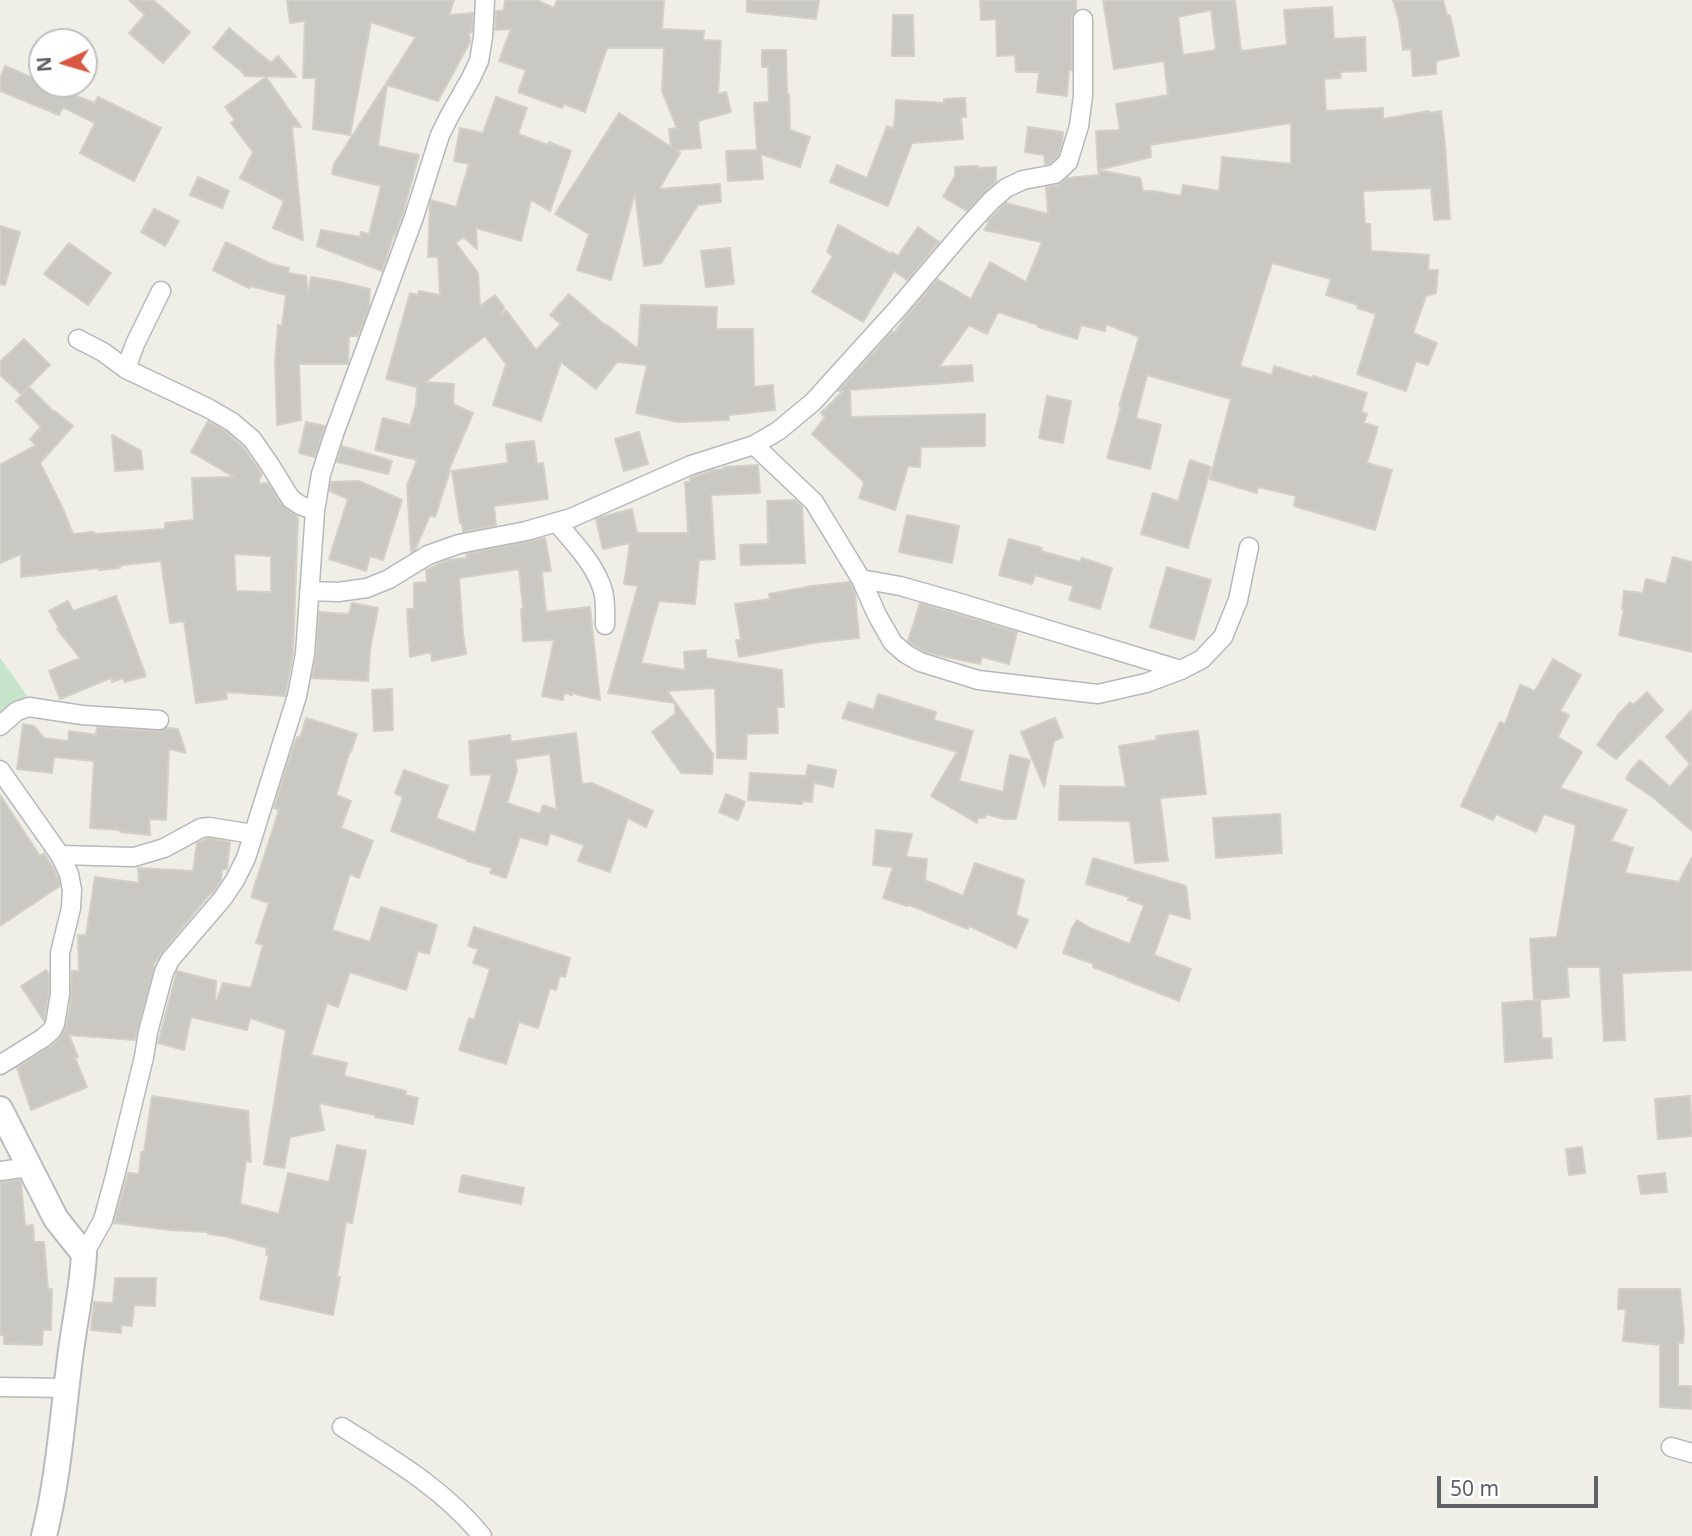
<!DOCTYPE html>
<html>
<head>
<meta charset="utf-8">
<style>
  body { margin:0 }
  #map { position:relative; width:1692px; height:1536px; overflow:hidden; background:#efeee7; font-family:"Noto Sans",sans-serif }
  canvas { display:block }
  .north { position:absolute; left:28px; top:28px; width:70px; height:70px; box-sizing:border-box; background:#fff; border:2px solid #bfc0c1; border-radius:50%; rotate:266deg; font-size:19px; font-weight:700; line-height:28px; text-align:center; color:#5e6165 }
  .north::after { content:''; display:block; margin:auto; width:24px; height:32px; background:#d95843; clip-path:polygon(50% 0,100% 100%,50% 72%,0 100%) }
  .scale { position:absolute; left:1437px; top:1476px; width:161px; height:32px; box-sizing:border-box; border:4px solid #5e6165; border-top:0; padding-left:9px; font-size:21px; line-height:24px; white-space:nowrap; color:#5e6165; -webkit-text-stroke:5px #fff; paint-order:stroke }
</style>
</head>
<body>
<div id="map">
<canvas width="1692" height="1536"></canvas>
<div class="north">N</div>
<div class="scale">50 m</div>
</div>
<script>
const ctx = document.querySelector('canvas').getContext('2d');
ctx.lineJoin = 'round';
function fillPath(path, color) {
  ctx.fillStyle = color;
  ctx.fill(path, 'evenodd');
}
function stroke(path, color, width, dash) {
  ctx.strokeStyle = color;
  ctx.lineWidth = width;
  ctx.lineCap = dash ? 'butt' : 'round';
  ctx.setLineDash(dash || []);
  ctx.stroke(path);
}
fillPath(new Path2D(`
  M0 658 28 697 0 717Z`), '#c6e4c8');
const building = new Path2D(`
  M129 0H153L190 32 163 63 129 33 145 15Z
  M287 0H454L449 15 473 13 472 32H469L470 42 438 101 387 85 378 146 419 155 403 213 395 235 394 234 382 271 317 246 321 230 360 237 361 232 369 234 381 186 332 174 334 164 416 37 371 22 350 135 313 129 316 78H303L305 21 290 23Z
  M505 0H537L554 8 557 0H664L662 29 704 31 703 40 721 41 718 94 726 92 731 112 698 121 701 148 676 150 680 153 659 189 720 184 721 202 698 205 661 263 644 266 635 193 611 280 577 270 589 234 555 214 619 113 671 147 669 129 677 128 662 91 664 48H607L585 112 564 104 562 108 518 92 526 70 499 61 511 29 495 30 496 11 504 10Z
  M747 0H819L816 19 747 12Z
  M980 0H1076V10L1072 19V70H1069L1067 96 1037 92 1039 72H1016L1015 55 997 56 996 19 981 20Z
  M1103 0H1235L1241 51 1287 45 1284 10 1332 7 1334 39 1365 37 1366 71 1340 72 1341 78 1324 79 1326 111 1383 108V119L1429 111 1430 113 1441 111 1445 145 1450 219 1434 220 1431 188 1363 191 1365 224H1370L1371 251 1429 255 1428 270H1438L1436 293 1426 296 1413 333 1437 343 1428 365 1416 361 1406 391 1357 374 1376 314 1357 308 1358 305 1326 295 1331 279 1272 263 1240 366 1272 375 1274 366 1312 378 1313 376 1367 393 1361 412 1367 414 1364 423 1378 427 1367 463 1392 470 1375 530 1294 506 1296 496 1258 487 1257 493 1210 479 1231 399 1147 375 1136 418 1161 425 1150 469 1107 458 1121 407 1119 406 1139 337 1106 324 1105 331 1081 325 1077 339 1038 327V325L998 312 987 334 969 325 939 367 972 365 973 381 850 390 851 417 985 414V446L921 447 920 467 908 466 895 510 859 498 864 482 812 434 825 417 821 413 843 391H838L892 332 894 333 904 319 937 279 971 299 990 262 1026 282 1042 242 984 230 989 223 987 222 1006 203 1048 214 1046 187 1058 185 1067 178 1099 175 1098 170 1140 178 1143 191H1153L1181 196 1183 185 1219 191 1222 157 1291 164V123L1150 145 1151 157 1098 170 1096 131 1120 130 1116 104 1168 95 1164 61 1114 69ZM1211 10 1216 50 1183 55 1178 17Z
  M1393 0H1443L1447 15H1450L1459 56 1436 61V74L1413 76 1411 49 1403 50 1399 20Z
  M893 15H913L914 56H892Z
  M229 28 271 63 278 56 296 77 245 76 241 71 213 48Z
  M762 50H786L787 94H789L790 130 810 137 800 167 761 154 763 179 728 181 726 151 757 150 754 103 769 102 768 67H762Z
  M5 66 42 82V84H48L94 103 98 97 161 128 134 181 80 153 95 123 63 107 59 115 0 91V79Z
  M266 77 301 127 292 126 303 240 273 228 284 201 240 178 253 152 231 123 235 120 225 107Z
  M496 97 527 108 518 134 548 145 549 142 571 151 550 211 531 200 521 241 476 228 477 249 463 237 456 243 478 273 480 306 495 295 504 307 502 314 506 310 536 350 561 324 550 315 569 294 606 326 607 325 638 349 641 305 717 307 716 329H753L754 387 773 385 775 410 729 415V420L678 422 636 413 647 365 617 362 596 389 561 362 541 421 493 405 506 364 485 336 425 382 454 384 453 404 473 413 448 472 450 471 435 517 430 515 415 550 411 552 407 485 417 460 375 450 383 418 410 425 416 405 417 387 386 379 410 293 418 295 419 291 440 295 438 257H428L430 205 431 200 456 207 469 164 454 161 460 128 483 133Z
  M965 98 966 117H961L963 139 912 143 888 206 830 182 837 165 867 178 887 126 894 129 896 100 944 103V99Z
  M1028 127 1063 132 1062 144 1058 156 1050 163 1045 164 1044 155 1025 152Z
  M978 166V168L996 167V181L967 211 943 197 955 176V167Z
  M198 177 229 191 222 208 190 195Z
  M154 209 179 221 165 246 141 232Z
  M838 225 891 254 892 252 898 256 918 227 939 242 907 280 894 271 863 322 812 292 833 256 827 252Z
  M0 226 20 232 5 285 0 284Z
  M226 242 271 264 289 268 288 273 306 276 308 294 311 277 340 282 370 289 369 307 358 336H349L348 364H299L301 420 277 425 275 361 278 325 282 326 286 295 250 286 249 288 213 270Z
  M69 243 111 273 88 305 44 274Z
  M730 248 734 284 706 287 701 251Z
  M24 339 50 365 21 394 0 375V362Z
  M29 387 54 412 55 411 73 426 40 463 62 507 73 534 94 532V534L165 529V523L194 520 192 478 234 477 191 452 208 421 225 431 243 447 262 474 258 484 268 483 282 505 298 517 293 654 285 696 226 692 227 699 196 703 184 621 170 623 161 561 124 565 119 566 120 568 99 570V568L21 577V554L0 563V465L36 445 30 439 41 427 16 401ZM234 554 271 556V592L236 591Z
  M1047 396 1071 401 1063 443 1039 438Z
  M306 422 325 426 315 457 299 453Z
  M639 432 648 464 624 471 615 439Z
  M112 435 141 451 143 469 115 471Z
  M534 441 537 464 543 463 548 499 494 506 496 525 463 532 462 523H460L452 471 508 463 506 444Z
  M342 446 392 461 388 474 337 462Z
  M1190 460 1211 467 1188 548 1141 534 1153 493 1178 501Z
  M758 465 760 493 711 495 715 559 699 560 695 604 659 601 641 663 685 670 684 652 706 650V658L782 670 784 707H777L778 733 747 734 746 759 717 758 715 688 667 691 713 754 712 774 681 773 652 732 675 714V703L608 693 638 586 624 584 630 543 603 549 596 519 605 516 632 509 637 533H688L685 482H690V478L695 476 714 470 724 469V467Z
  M359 481 402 500 383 560 370 556 366 571 329 559 348 499 330 491 331 482Z
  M795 500 802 506 805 563 741 565 740 545 768 544 767 501Z
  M907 515 959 526 952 563 899 552Z
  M545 538 551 571 542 572 546 612 590 607 600 700 572 693V695L564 693 563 700 542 696 554 640 523 641 521 609H523L519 569 459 578 463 634 466 654 432 661 431 652 410 657 407 609H414V583L427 582 426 570 448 560 467 558 466 554Z
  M1009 539 1042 548 1041 551 1080 562 1082 558 1112 568 1100 609 1069 600 1073 586 1035 575 1032 584 999 575Z
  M1673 557 1692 562V652L1619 635 1624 609H1622L1624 591 1643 593 1646 579 1666 584Z
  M1167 567 1211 580 1194 640 1150 627Z
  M850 582 855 593 859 638 819 642 739 657 736 640H741L735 604 770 599 769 594 812 586Z
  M116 596 146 676 125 682 123 678 112 682 111 678 60 699 49 671 80 658 57 629 59 628 49 611 68 601 73 611Z
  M352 603 378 608 370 650 368 681 312 678 316 655 319 612 349 614Z
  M920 603 1017 632 1009 664 982 657 980 664 937 655 925 652 913 645 908 641Z
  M1553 659 1581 675 1560 711 1569 715 1558 737 1582 752 1560 788 1627 810 1611 841 1633 848 1625 873 1679 882 1692 857V970L1622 973 1625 1040 1604 1041 1600 967H1567L1569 997 1534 1000 1530 939 1557 937 1576 825 1544 814 1536 832 1496 814 1493 820 1461 806 1500 722 1505 724 1520 685 1535 691Z
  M392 689 393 730 374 731 372 690Z
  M1647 692 1663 710 1616 759 1597 745 1618 715 1630 702 1633 705Z
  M878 694 936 712 934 720 973 731 959 781 1003 792 1010 755 1030 760 1016 819H1004L986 814 985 818H978L977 823 931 796 957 752 842 718 849 702 874 710Z
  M1692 710V831L1655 799 1626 779 1630 771 1640 760 1670 787 1690 764 1666 737Z
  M306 718 357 734 351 752 350 751 336 795 351 801 341 828 373 841 359 878 350 874 332 930 370 942 381 907 437 925 429 954 418 951 406 990 350 972 338 1007 327 1003 311 1055 347 1063 344 1076 406 1091 405 1095 418 1098 413 1124 375 1117V1115L319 1103 324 1130 290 1137 284 1168 264 1164 286 1030 250 1018 247 1030 191 1017 184 1050 158 1043 177 971 216 981 215 1000H217L223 983 251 988 263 945 256 943 269 903 251 897 279 810 274 808 291 753 297 737 300 738Z
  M1055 718 1063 737 1054 741 1044 787 1021 732Z
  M23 724 34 726 44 738 68 741 69 731 96 735 97 727 158 731 167 728 178 729 186 753 169 749 166 820 149 819 150 835 120 832V830L90 828 94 761 54 757 52 773 17 769Z
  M1198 731 1206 794 1160 798 1168 861 1135 863 1130 821 1059 820 1060 786 1126 787 1119 746 1157 740 1156 736Z
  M576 733 582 784 592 783 653 811 646 827 628 818 610 872 578 861 584 845 550 833 547 845 520 837 506 878 490 873 492 868 467 861 468 860 391 831 403 797 395 793 404 770 448 786 436 818 475 833 492 774 471 775 469 741 510 735 511 742ZM550 754 557 810 543 805 540 814 507 803 517 771 515 759Z
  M808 765 836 770 833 787 814 783 812 802 802 801V804L748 800 750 773 806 776Z
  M726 794 745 802 738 820 719 812Z
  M0 795 40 856 44 853 52 866 58 878 60 886 0 926Z
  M1280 814 1282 853 1216 858 1213 818Z
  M876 830 912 834 906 857 927 859 925 880 963 896 975 863 1024 880 1016 915 1028 920 1016 948 969 926 968 929 907 904V906L883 898 893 867 873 865Z
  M209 838 230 842 227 869H222L221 880 214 891 209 895 172 940 153 965 155 966 135 1040 69 1035 78 1057 75 1058 87 1087 31 1110 17 1068 51 1046 60 1038 65 1029 70 1007 72 971H79L78 935H86L95 877 139 883 138 868 193 871 197 843Z
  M1093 858 1186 886 1190 919 1169 913 1154 955 1191 969 1179 1001 1093 967 1094 964 1063 953 1072 928 1077 920 1090 928 1130 944 1144 905 1128 900 1129 897 1086 884Z
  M474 927 570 958 565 977 560 975 556 990 550 988 538 1028 519 1022 506 1064 459 1050 469 1018 474 1020 490 969 473 963 478 949 468 946Z
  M46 970 49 974V993L44 1021 21 986Z
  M1540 1000 1542 1039 1551 1038 1552 1058 1505 1062 1502 1003Z
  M152 1096 248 1111 251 1162 246 1161 240 1204 279 1214 288 1173 329 1182 337 1145 366 1151 352 1223 346 1222 337 1277H340L333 1315 260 1299 269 1255H266L267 1248 224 1236 208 1234V1232L170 1230 114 1223 128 1173 139 1174 141 1152H144Z
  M1690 1096 1692 1136 1658 1139 1655 1099Z
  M1582 1147 1585 1173 1569 1175 1566 1149Z
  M1665 1173 1667 1192 1641 1194 1638 1176Z
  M462 1175 524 1188 521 1204 459 1192Z
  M19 1180 21 1183 25 1226 33 1225 34 1242H44L48 1289H52L51 1330H43L42 1345 4 1344V1335H0V1182Z
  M115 1278H156L155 1306 134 1305 132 1326 121 1325V1333L91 1330 94 1302 113 1303Z
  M1619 1289H1680L1684 1332 1683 1343H1678V1386H1692L1691 1409 1660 1407V1345L1623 1341 1626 1309H1618Z`);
fillPath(building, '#cac8c3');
stroke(building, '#d3d0c6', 2);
const street = new Path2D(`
  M78 339 103 352 126 369 208 408 232 422 252 439 270 465 291 499 300 505 315 511
  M126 369 135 344 161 291
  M754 445 814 502 861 579 877 615 893 643 906 654 920 662 978 680 1098 694 1146 683 1181 670 1202 659 1223 637 1238 600 1249 547
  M556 522C573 542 596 565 603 591 606 602 605 614 605 625
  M861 579 900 586 960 603 1181 670
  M309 591 338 592 367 588 389 579 428 555 459 544 526 531 571 518 691 465 754 445 778 431 813 402 899 307 967 227 991 201 1006 188 1023 180 1055 174 1068 162 1079 126 1083 96V19
  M0 726 17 711 29 707 82 715 159 720
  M0 770 60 855 69 874 72 890 71 908 60 953V994L55 1024 52 1030 43 1038 0 1065
  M60 855 134 857 164 848 201 828 209 827 253 834
  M0 1171 29 1167
  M84 1254 103 1220 115 1176 144 1057 148 1032 164 972 170 960 223 898 235 880 246 858 297 696 305 654 315 511 321 474 334 434 414 217 440 135 450 115 471 78 479 61 483 37 485 0
  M0 1387 66 1388
  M342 1427C392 1459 444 1489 482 1536
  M1671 1447 1692 1453`);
const secondary = new Path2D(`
  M0 1109 56 1219 84 1254C82 1292 73 1329 69 1366 62 1423 58 1480 44 1536`);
stroke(street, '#b7b8bc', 21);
stroke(secondary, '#b8babf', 28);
stroke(street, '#fff', 18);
stroke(secondary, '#fff', 24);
</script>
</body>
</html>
